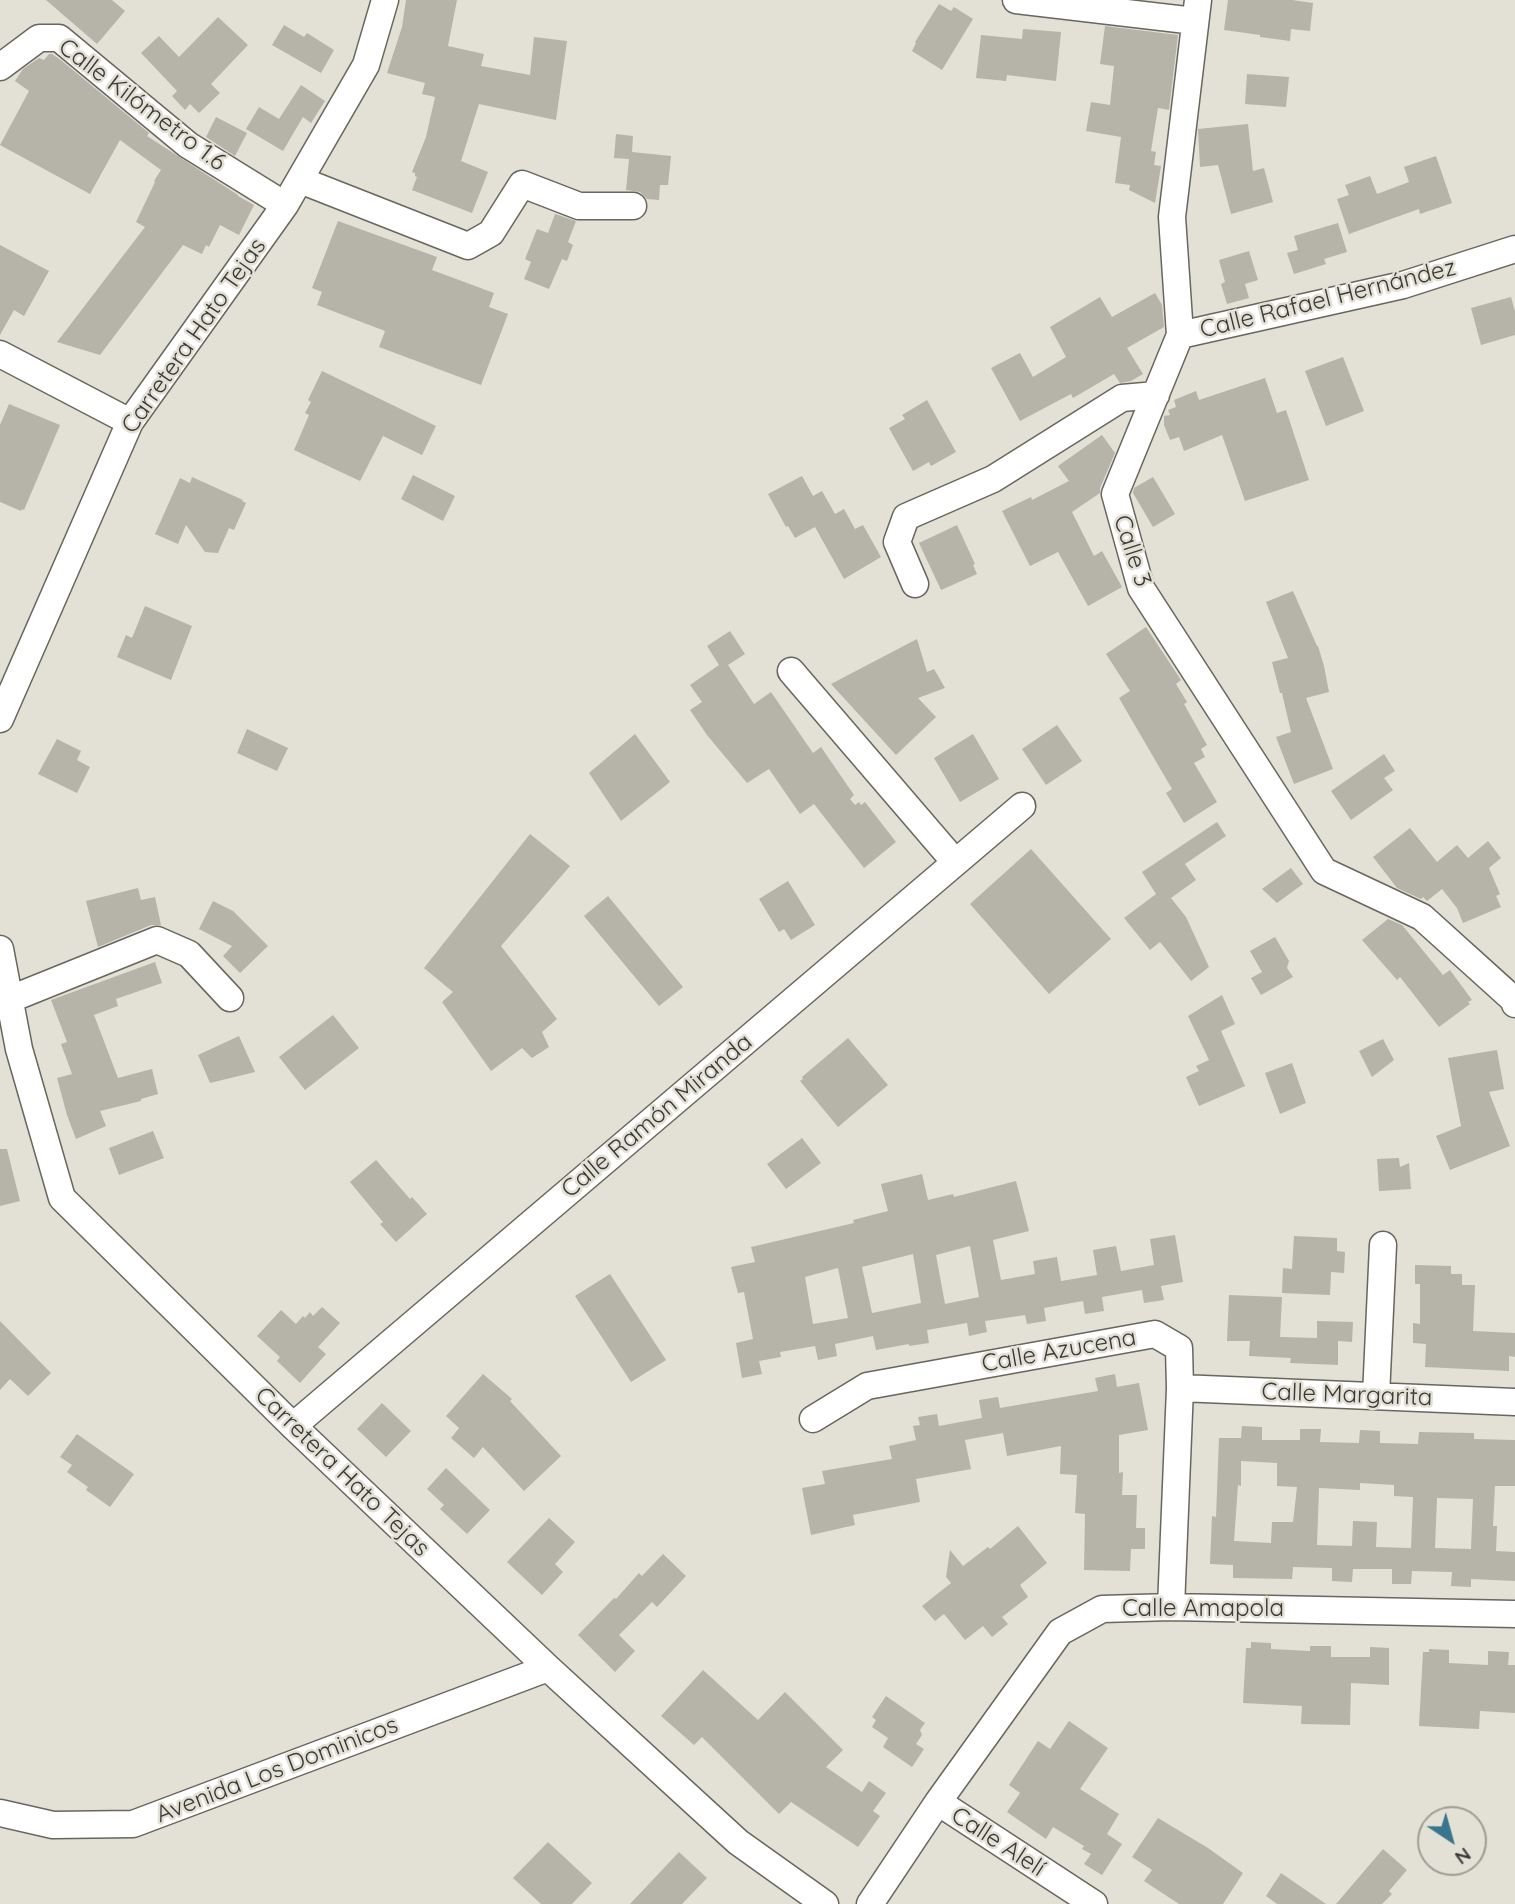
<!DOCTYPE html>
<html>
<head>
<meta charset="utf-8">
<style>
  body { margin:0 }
  #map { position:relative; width:1515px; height:1904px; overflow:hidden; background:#e3e0d6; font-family:Quicksand,sans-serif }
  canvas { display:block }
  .north { position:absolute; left:1417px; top:1806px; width:70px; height:70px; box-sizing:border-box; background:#e3e0d6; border:2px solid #a09d96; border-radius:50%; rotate:144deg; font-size:19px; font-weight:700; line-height:28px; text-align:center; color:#3b3935 }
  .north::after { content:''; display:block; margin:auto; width:24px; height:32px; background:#39758c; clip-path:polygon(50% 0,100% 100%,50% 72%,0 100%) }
</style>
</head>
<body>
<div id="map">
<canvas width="1515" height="1904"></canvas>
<div class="north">N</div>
</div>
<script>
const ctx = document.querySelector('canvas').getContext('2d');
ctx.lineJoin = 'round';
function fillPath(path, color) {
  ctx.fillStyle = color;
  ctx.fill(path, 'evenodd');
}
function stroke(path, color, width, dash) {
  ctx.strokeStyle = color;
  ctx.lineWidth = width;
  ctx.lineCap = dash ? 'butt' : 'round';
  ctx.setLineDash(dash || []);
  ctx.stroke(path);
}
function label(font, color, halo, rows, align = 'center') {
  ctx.font = font + ' Quicksand,sans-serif';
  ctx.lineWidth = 5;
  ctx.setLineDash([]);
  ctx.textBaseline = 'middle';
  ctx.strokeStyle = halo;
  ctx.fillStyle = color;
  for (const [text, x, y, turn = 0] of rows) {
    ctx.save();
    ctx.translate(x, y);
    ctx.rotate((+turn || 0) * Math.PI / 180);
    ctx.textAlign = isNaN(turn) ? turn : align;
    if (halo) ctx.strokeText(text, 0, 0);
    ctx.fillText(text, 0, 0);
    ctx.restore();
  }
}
fillPath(new Path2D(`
  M46 0H112L125 11 97 44Z
  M406 0H457L448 46 484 54 481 66 530 75 534 37 567 41 556 120 479 104 461 161 488 172 472 213 412 190 417 177 415 176V173L412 172 426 137 435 97 422 94 425 83 387 73 402 27Z
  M1228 0H1292L1313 3 1310 31 1291 29 1290 41 1260 37V35L1224 30Z
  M939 4 951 11 954 7 973 19 942 70 912 51 916 43 915 42Z
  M218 17 248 45 211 84 220 93 199 113 190 104 185 110 172 96 177 91 141 53 159 36 179 57Z
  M284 25 304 37 307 33 334 50 321 73 272 45Z
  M1105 26 1178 35 1169 110 1158 108 1151 151 1156 152 1154 165 1161 166 1155 203 1129 190 1130 185 1115 183 1121 137 1086 131 1091 102 1110 105 1114 66 1100 64Z
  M1023 29 1061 32 1056 81 1007 75 1006 81 976 78 981 35 1022 39Z
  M49 54H52L62 61 149 133 147 136 238 195V196L254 205 239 235 220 225 209 247 206 245 202 254 183 245 100 355 57 342 145 227 136 222 155 182 154 181 161 170 120 140 90 194 0 145 29 91 15 81 23 69 39 58 44 60Z
  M1247 74 1289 77 1286 107 1245 104Z
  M301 85 325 101 311 123 303 117 283 151 246 129 259 107 279 119Z
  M216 117 247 133 235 156 206 137Z
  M1248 124 1253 171 1264 168 1273 202 1231 214 1218 165 1200 167 1198 129Z
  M616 134 633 136 632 152 671 156 668 185H660L659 200 647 199 640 192 626 190 629 159 614 158Z
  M1436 156 1452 203 1420 214 1419 209 1349 234 1337 199 1349 195 1345 185 1370 176 1377 194 1409 182 1404 167Z
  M555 214 576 221 568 242 573 245 567 261 562 259 549 289 524 279 531 262 525 259 537 229 548 233Z
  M338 221 437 257 432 270 494 293 489 307 508 314 481 385 379 347 385 331 317 305 322 292 312 288Z
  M1338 223 1347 252 1324 259 1326 264 1294 274 1287 253 1298 250 1294 236Z
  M0 245 49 271 24 316 14 310 0 335Z
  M1249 251 1258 280 1245 284 1249 298 1227 304 1221 284 1225 282 1219 260Z
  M1155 293 1162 305 1164 327 1127 348 1143 374 1131 381 1120 383 1114 374 1073 398 1071 394 1020 421 991 368 1020 353 1033 377 1066 357 1050 327 1100 297 1112 317Z
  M1511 297 1515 312V335L1481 345 1471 308Z
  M1343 357 1364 411 1326 426 1305 371Z
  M322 371 436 426 422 455 383 436 360 481 294 450 309 415 305 413 311 402 308 400Z
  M1265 378 1277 413 1286 410 1309 480 1245 501 1222 435 1184 451 1179 437 1170 440 1164 425V416L1170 415 1168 410 1176 407 1174 400 1196 391 1199 400Z
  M927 400 956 452 931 466 929 462 913 471 889 428 905 419 902 415Z
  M9 404 60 425 24 510 22 509 21 511 0 502V425Z
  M1102 435 1115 453 1100 488V493L1072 512 1094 556 1102 551 1122 587 1088 606 1058 552 1030 566 1002 511 1031 497 1032 500 1069 481 1058 466Z
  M413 475 455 496 443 521 401 499Z
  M802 476 813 496 822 491 835 514 844 509 855 529 863 525 881 557 844 579 815 527 795 538 788 526 786 527 768 494Z
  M192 477 243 500 242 501 246 503 234 530 229 528 218 553 205 552 186 525 178 544 155 534 180 478 190 483Z
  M1153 477 1175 514 1153 527 1133 493 1134 488Z
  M957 525 975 564 973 565 977 574 941 590 919 543Z
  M1293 591 1317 646H1318L1324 666 1329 692 1306 698 1333 769 1294 784 1276 737 1291 732 1282 693H1280L1272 662 1288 658 1266 602Z
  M145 606 192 626 171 680 117 657 126 635 132 638Z
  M1146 627 1181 680 1176 684 1187 702 1184 704 1207 745 1201 749 1205 757 1194 763 1217 802 1184 823 1166 793 1172 789 1119 698 1130 691 1106 654Z
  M730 631 745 654 728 665 754 704 771 692 813 753 821 747 854 795 850 799 855 805 859 802 861 805 865 802 896 842 864 868 814 804 800 814 769 769 747 783 707 735 690 710 702 702 690 685 719 665 707 646Z
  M917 639 927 672 934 669 945 688 918 698 936 717 896 755 831 684Z
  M1057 725 1082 761 1046 785 1022 749Z
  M247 729 288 748 277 771 237 753Z
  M635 734 670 782 621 821 589 773Z
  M973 734 999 779 960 802 934 758Z
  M57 739 81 751 77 760 90 767 77 793 38 774Z
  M1384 754 1395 771 1384 778 1393 790 1351 820 1331 791Z
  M1217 822 1226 836 1185 864 1196 880 1171 898 1186 917 1209 967 1191 981 1160 942 1150 950 1124 918 1156 894 1142 872Z
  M1410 828 1437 862 1457 845 1468 858 1488 841 1501 858 1489 868 1500 894 1496 896 1501 907 1463 923 1457 908 1442 889 1427 901 1423 897 1421 899 1397 888 1373 857Z
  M530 834 570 866 501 946 557 1019 542 1032 549 1047 532 1058 522 1048 491 1071 442 1002 453 992 424 968Z
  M1031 849 1111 939 1049 994 970 904Z
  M1291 868 1303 884 1277 903 1262 889Z
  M788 881 815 925 791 940 784 929 779 932 759 899Z
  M138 888 141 900 155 897 161 925H151L98 947 86 901Z
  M608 896 683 987 659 1006 584 916Z
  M213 901 233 911 268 946 240 973 223 956 232 946 199 929Z
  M1388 919 1402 925 1443 975 1450 970 1472 1000 1468 1002 1470 1004 1439 1027 1400 977 1397 980 1362 940Z
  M1275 937 1289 961 1287 968 1293 977 1261 995 1251 978 1262 972 1250 951Z
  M155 962 162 983 116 999 118 1006 94 1015 118 1078 152 1069 158 1094 141 1099V1101L100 1111 106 1126 76 1139 67 1115 57 1078 72 1074 61 1044 67 1042 51 1000Z
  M1222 995 1235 1024 1221 1031 1245 1086 1199 1106 1186 1077 1199 1071 1196 1066 1209 1060 1188 1016Z
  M333 1015 359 1048 305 1090 279 1057Z
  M239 1036 255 1072 210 1083 198 1055Z
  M848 1038 888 1085 838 1127 800 1081 803 1079 802 1077Z
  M1383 1039 1394 1060 1372 1077 1359 1051Z
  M1497 1050 1504 1089 1489 1092 1510 1146 1450 1170 1436 1136 1461 1126 1448 1058Z
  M1292 1063 1306 1103 1280 1114 1265 1073Z
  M153 1131 164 1158 119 1175 109 1148Z
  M802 1138 821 1163 786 1189 767 1164Z
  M0 1149H7L20 1201 0 1206Z
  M1399 1158 1400 1167 1409 1163 1411 1189 1379 1191 1377 1159Z
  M376 1160 410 1199 412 1197 427 1214 396 1242 380 1224 383 1222 350 1182Z
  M922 1174 928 1200 953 1194 954 1197 1016 1181 1029 1231 993 1240 1001 1280 1035 1274 1033 1261 1057 1257 1061 1281 1097 1275 1093 1250 1116 1246 1121 1271 1154 1265 1150 1239 1175 1235 1183 1282 1161 1286 1164 1300 1144 1303 1142 1290 1102 1297 1104 1311 1085 1314 1083 1301 1044 1308 1046 1321 1027 1324 1025 1315 985 1321 987 1332 969 1336 967 1323 927 1330 929 1343 909 1346V1344L876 1350 873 1336 835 1344 837 1356 818 1360 815 1346 780 1352 781 1357 759 1361 762 1374 742 1378 736 1343 753 1339 744 1292 738 1293 731 1267 755 1262 751 1247 854 1223 853 1220 888 1211 881 1184ZM970 1246 979 1297 945 1304 936 1255ZM913 1254 921 1303 872 1313 862 1267ZM838 1268 848 1318 813 1324 805 1277Z
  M1294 1236 1337 1238V1251L1345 1252 1344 1273 1331 1272 1330 1295 1282 1293 1283 1268 1292 1269Z
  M1415 1265 1451 1266V1274H1462V1285H1475L1473 1331 1515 1333V1357L1509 1356V1371L1425 1367 1426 1344 1413 1343V1323L1420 1324V1284H1415Z
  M610 1274 666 1360 631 1382 575 1296Z
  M1229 1295 1282 1297 1280 1337 1317 1338V1321L1353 1322 1352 1342 1338 1341V1365L1290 1363 1291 1358 1249 1356 1250 1341H1227Z
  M322 1307 340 1323 318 1347 326 1354 300 1383 277 1361 280 1357 257 1336 281 1310 296 1324 303 1316 305 1318 310 1312 313 1316Z
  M0 1321 51 1373 28 1396 10 1379 0 1390Z
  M483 1374 512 1399 510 1401 561 1456 524 1491 483 1447 474 1458 451 1438 459 1428 446 1416Z
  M1115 1374 1117 1387 1139 1383 1148 1430 1119 1435V1473L1123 1472 1122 1495H1137L1136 1528H1145V1549H1131L1130 1571 1084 1570 1085 1514 1075 1513 1077 1475 1060 1474 1061 1446 1007 1456 1003 1433 965 1440 971 1469 916 1479 920 1502 853 1515 855 1525 811 1535 802 1488 825 1484 822 1471 892 1459 889 1446 916 1440 913 1426 920 1425 918 1417 937 1414 939 1426 982 1418 979 1400 998 1397 1000 1408 1098 1391 1095 1378Z
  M382 1403 411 1431 386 1457 357 1429Z
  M1242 1426 1262 1427V1440H1300V1429H1321L1320 1442 1359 1443 1360 1430 1380 1431V1443L1418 1444 1419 1432 1474 1433V1439L1515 1440V1486H1495L1493 1526H1497L1496 1551 1515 1552V1581L1471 1579V1587L1451 1586 1452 1572 1412 1571 1411 1584H1392V1569H1353L1352 1582 1332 1581V1568L1293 1567 1292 1579 1233 1578V1565L1210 1564 1212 1516 1216 1517 1219 1438H1241ZM1241 1461 1277 1463V1486L1297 1487 1293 1522H1272L1271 1543 1234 1541 1238 1485 1241 1486ZM1360 1483 1394 1485V1496L1413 1497 1411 1548 1376 1547 1377 1522 1353 1521 1352 1546 1317 1545 1319 1488 1360 1490ZM1437 1498 1473 1499 1471 1549 1435 1548Z
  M77 1434 134 1474 110 1507 86 1490 88 1487 67 1472 72 1465 60 1457Z
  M446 1468 490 1510 467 1534 440 1509 444 1505 427 1489Z
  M549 1518 575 1542 555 1564 563 1572 542 1595 507 1562Z
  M1018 1526 1047 1563 1020 1585 1028 1597 1002 1617 1008 1624 992 1637 983 1626 965 1640 944 1614 935 1621 922 1606 951 1583 946 1577 950 1550 963 1566 988 1547 990 1549Z
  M663 1554 686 1576 657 1607 652 1602 619 1635 635 1651 615 1672 578 1635 614 1598 616 1599 639 1573 642 1576Z
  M1251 1642 1271 1643V1649L1310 1651V1646H1331V1657H1370V1647L1389 1648V1685L1351 1683 1350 1725 1301 1724 1302 1706 1243 1703 1246 1648H1251Z
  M1429 1649 1449 1650V1663L1488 1665V1651L1509 1652 1508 1665H1515V1713L1480 1711 1479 1729 1419 1726 1423 1652H1429Z
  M703 1670 758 1720 785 1692 843 1750 826 1767 862 1792 869 1781 886 1793 873 1811 880 1816 858 1847 791 1802 779 1814 702 1737 694 1745 661 1716Z
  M886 1696 925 1723 920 1730 922 1735 916 1744 924 1749 912 1767 883 1747 888 1738 872 1727 876 1720 872 1717Z
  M1069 1721 1108 1748 1080 1789 1119 1814 1107 1834 1122 1844 1102 1875 1084 1864 1091 1854 1082 1849 1084 1846 1053 1827 1046 1839 1007 1812 1020 1793 1009 1785 1038 1741 1050 1749Z
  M1158 1818 1208 1848 1243 1873 1223 1904H1179L1144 1881 1152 1870 1132 1857Z
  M548 1842 592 1883 572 1904H541L513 1878Z
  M1383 1849 1407 1870 1389 1891 1392 1894 1382 1904H1336Z
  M679 1852 707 1878 682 1904H630Z
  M1281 1873 1326 1904H1277L1266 1896Z`), '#b6b3a9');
const minor = new Path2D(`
  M1016 0 1195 21
  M1198 0 1172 217 1180 335 1115 494 1141 588 1324 871 1422 917 1514 1000 1515 1004
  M0 67 39 38H59L188 145 285 205
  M300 180 468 246 491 233 522 184 579 206H633
  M1180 335 1403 285 1515 249
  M0 354 130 422
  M915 584 897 542 906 517 993 479 1122 398 1156 395
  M791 671 955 862
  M0 719 130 422 285 205 366 65 385 0
  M0 949 19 1049 62 1198 293 1426 548 1668 738 1842 825 1904
  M8 1000 157 940 189 954 230 998
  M1180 1388 1515 1402
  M1376 1396 1383 1245
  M813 1419 867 1386 1155 1334 1179 1348 1180 1388 1171 1607
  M293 1426 1022 806
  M938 1802 1094 1904
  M0 1813 53 1825 133 1824 548 1668
  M870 1904 938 1802 1060 1632 1102 1609 1171 1607 1515 1614`);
stroke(minor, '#68665d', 29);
stroke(minor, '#fff', 26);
label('24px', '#3b3935', '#e3e0d6', [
  ["Calle Kilómetro 1.6",142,105,37],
  ["Calle Rafael Hernández",1328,299,-14],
  ["Carretera Hato Tejas",194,336,-55],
  ["Calle 3",1132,551,72],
  ["Calle Ramón Miranda",657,1116,-40],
  ["Calle Azucena",1059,1351,-10],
  ["Calle Margarita",1347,1395,2],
  ["Carretera Hato Tejas",342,1472,44],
  ["Calle Amapola",1203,1609],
  ["Avenida Los Dominicos",277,1770,-21],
  ["Calle Alelí",998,1842,33]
]);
</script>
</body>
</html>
